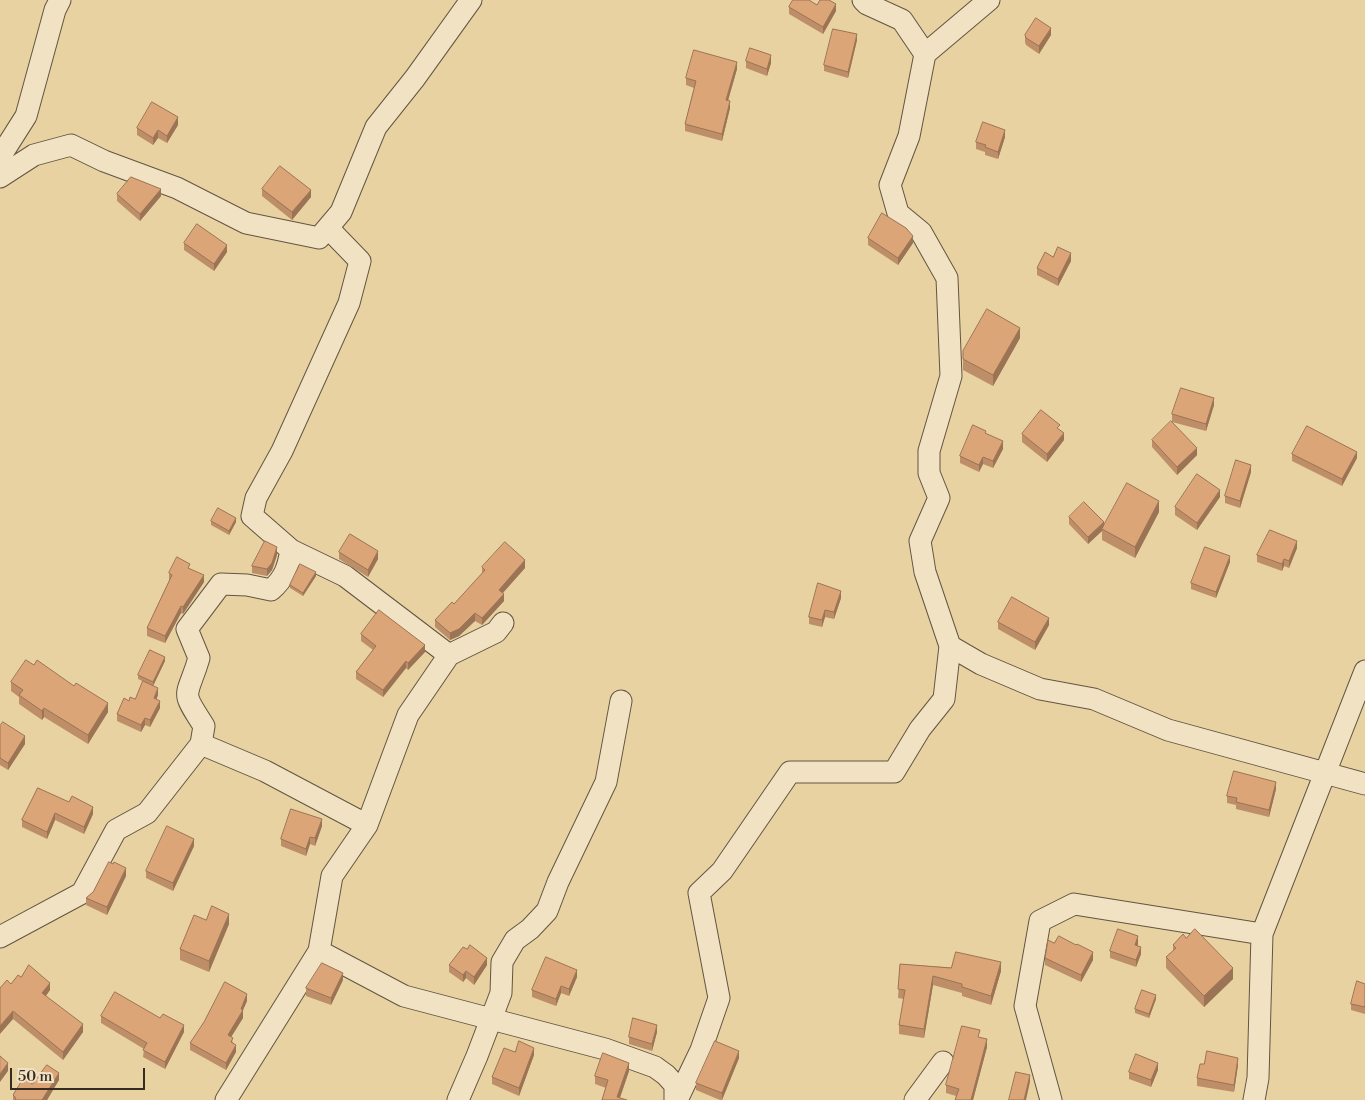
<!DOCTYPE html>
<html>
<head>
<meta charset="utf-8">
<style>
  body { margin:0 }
  #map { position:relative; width:1365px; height:1100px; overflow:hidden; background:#e9d2a2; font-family:"Libre Bodoni",serif }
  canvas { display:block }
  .scale { position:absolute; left:10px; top:1068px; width:135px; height:22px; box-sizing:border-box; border:2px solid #352b21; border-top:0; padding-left:6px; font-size:15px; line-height:18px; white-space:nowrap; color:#352b21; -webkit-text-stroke:4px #f1e2c3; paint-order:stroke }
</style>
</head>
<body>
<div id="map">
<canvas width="1365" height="1100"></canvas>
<div class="scale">50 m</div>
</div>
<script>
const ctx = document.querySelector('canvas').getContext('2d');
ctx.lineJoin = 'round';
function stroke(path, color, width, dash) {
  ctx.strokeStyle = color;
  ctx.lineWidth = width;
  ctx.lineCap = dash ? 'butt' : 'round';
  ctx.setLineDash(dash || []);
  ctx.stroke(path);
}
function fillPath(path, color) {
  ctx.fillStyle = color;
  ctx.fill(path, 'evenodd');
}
const minor = new Path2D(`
  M925 54 989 0
  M0 157 26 116 55 10 60 0
  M0 177 34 155 71 145 104 161 177 188 246 223 319 238 341 212 376 127 415 78 471 0
  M328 228 360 261 349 303 282 451 256 498 252 516 291 550 345 576 449 655
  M291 550C288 567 285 578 271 590L247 585 221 584 187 629 199 658C187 699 179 688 204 726L201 744 265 771 367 825
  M950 646 981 664 1040 689 1094 699 1168 730 1365 784
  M0 937 82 893 116 830 147 813 201 744
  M319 951 404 996 605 1049 655 1067 666 1075 675 1085V1100
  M226 1100 319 951 332 876 367 825 408 715 449 655 496 632 503 623
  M458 1100 477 1056 501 993 502 962 515 940 530 929 547 911 558 882 606 782 621 701
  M677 1100 701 1050 719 998 699 893 722 871 790 772H894L920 729 944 699 950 646 925 572 920 541 939 498 929 473V451L951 376 947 278 921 232 898 213 890 185 909 136 925 54 902 20 867 4 863 0
  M915 1100 943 1062
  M1051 1100 1025 1006 1040 921 1074 904 1262 934
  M1254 1100 1258 1078 1262 934 1365 671`);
stroke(minor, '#625541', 23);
stroke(minor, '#f1e2c3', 21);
fillPath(new Path2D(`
  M817 5 836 11 823 34 789 14V7Z
  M1025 35H1051L1039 54 1026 45 1025 42Z
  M857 40 848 78 824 71V65Z
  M746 61 771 63 767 76 746 68Z
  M737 69 728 101 730 108 722 141 685 131V124L694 88 686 85V78Z
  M178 125 167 143 158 138 153 145 137 135V128Z
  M1005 137 998 159 985 155V152L976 149V142Z
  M262 189 311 197 292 220 262 196Z
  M117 194 161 196 140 221 117 201Z
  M868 238 913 243 898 265 868 245Z
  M184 243 227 252 214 271 184 250Z
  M1053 257 1071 261 1058 286 1037 275V268Z
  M1020 338 993 386 963 370V351Z
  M1214 405 1206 431 1172 422V414Z
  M1060 430 1064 440 1047 462 1022 442V434Z
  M986 434 1003 449 993 468 983 464 979 472 960 463V456Z
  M1152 440 1197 455 1177 475 1152 447Z
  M1292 454 1357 458 1342 486 1292 461Z
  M1251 472 1240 508 1225 503V496Z
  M1220 497 1197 530 1175 515V507Z
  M1159 512 1135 558 1102 540V531L1088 544 1069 524V517L1104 526Z
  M211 521 236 522 229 535 211 525Z
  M1297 548 1289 568 1284 566 1282 571 1257 562V555Z
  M339 552 378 559 368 577 339 559Z
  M277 555 272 570 267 576 252 573V566Z
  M1230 562 1216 598 1191 589V583Z
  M482 567 525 568 503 593 504 601 482 625 475 621 459 636 450 640 435 627V620L454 604 482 574Z
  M190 569 204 582 183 614 181 613 165 643 147 636V628L169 581V573Z
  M316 576 303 596 290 588V585Z
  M841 598 834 619 825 617 822 627 809 624V617Z
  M998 622 1049 625 1035 650 998 629Z
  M361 634 425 652 408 670 406 668 383 697 356 679V672L373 650 361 641Z
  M165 661 153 686 138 679V675Z
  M11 682 108 712 88 744 44 717 42 720 19 704V697L11 691Z
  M158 695 156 700 160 708 150 727 145 725 141 732 117 721V714L135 699Z
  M0 726 25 744 8 770 0 765Z
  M38 788 93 814 84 834 55 820 47 839 22 827V820Z
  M1276 789 1269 817 1236 809V805L1227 803V796Z
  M322 826 315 846 310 844 306 856 281 846V839Z
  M194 846 173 891 146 878V871Z
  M126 876 107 915 86 905V898Z
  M206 920 229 924 209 972 180 960V949Z
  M1186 938 1233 979 1204 1007 1166 968V957L1173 951V945Z
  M1138 944V946L1141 954 1136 967 1110 958V951Z
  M1045 958 1093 960 1081 982 1045 965Z
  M900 964 1001 971 991 1005 962 996V993L933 985 924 1038 899 1034V1025L904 999 898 998Z
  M449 965H487L474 985 466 978 463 982 449 972Z
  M21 977 50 990 46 996 83 1032 63 1060 13 1019 11 984Z
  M577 977 569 996 561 993 556 1006 532 997V990Z
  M343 980 331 1005 306 996V988Z
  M1365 984V1014L1351 1010V1004Z
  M1156 999 1149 1018 1135 1013V1009Z
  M247 1001 243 1010V1018L231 1037 236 1052 226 1070 190 1050V1043Z
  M101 1016 160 1018 184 1032 165 1069 143 1057 144 1049 101 1023Z
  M657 1032 652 1051 629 1044V1037Z
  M980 1037 987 1047 973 1100H955L956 1096 946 1093V1085Z
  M534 1055 519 1096 492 1084V1077Z
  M739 1058 722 1100H720L696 1090V1083Z
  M1204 1064 1238 1065 1234 1092 1197 1086V1078Z
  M1158 1070 1151 1087 1129 1079V1072Z
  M629 1071 620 1098 602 1100 606 1088 595 1084V1076Z
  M59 1080 47 1100H13V1095L32 1084Z`), '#bd8e67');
fillPath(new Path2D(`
  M836 4V11L823 34V27Z
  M1051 28V35L1039 54V46Z
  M857 34V40L848 78V72Z
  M771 55V63L767 76V69Z
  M737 62V69L726 107V100Z
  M730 101V108L722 141V134Z
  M178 117V125L167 143V136Z
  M158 130V138L153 145V138Z
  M1005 130V137L998 159V152Z
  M161 189V196L140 221V214Z
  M311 190V197L292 220V212Z
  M913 236V243L898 265V258Z
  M227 245V252L214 271V264Z
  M1071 253V261L1058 286V279Z
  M1020 328V338L993 386V375Z
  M1214 398V405L1206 431V424Z
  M1064 433V440L1047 462V454Z
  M1003 441V449L993 468V461Z
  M1197 448V455L1177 475V467Z
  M1357 452V458L1342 486V479Z
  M983 457V464L979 472V465Z
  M1251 465V472L1240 508V501Z
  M1220 490V497L1197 530V523Z
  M1159 501V512L1135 558V547Z
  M236 518V522L229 535V531Z
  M1104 522V530L1102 529V531L1088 544V537Z
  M1297 541V548L1289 568V561Z
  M277 547V555L272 570 267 576V569Z
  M378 551V559L368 577V570Z
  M1230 556V562L1216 598V592Z
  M1284 559V566L1282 571V564Z
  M525 560V568L499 597V590Z
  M316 572V576L303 596V593Z
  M204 575V582L183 614V607Z
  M841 591V598L834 619V612Z
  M504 594V601L482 625V618Z
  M181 606V613L165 643V636Z
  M825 610V617L822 627V620Z
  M475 613V621L459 636 450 640V633Z
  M1049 618V625L1035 650V642Z
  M425 645V652L408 670V663Z
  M165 657V661L153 686V682Z
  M406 661V668L383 697V690Z
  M158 688V695L154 706V698Z
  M160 701V708L150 727V720Z
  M108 703V712L88 744V735Z
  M44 708V717L42 720V711Z
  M145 718V725L141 732V725Z
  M25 736V744L8 770V763Z
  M1276 782V789L1269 817V810Z
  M93 807V814L84 834V827Z
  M55 813V820L47 839V832Z
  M322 819V826L315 846V838Z
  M310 837V844L306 856V849Z
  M194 839V846L173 891V883Z
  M126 868V876L107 915V907Z
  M229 914V924L209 972V961Z
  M1138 936V944L1135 952V945Z
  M1141 947V954L1136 967V960Z
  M1093 952V960L1081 982V975Z
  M487 958V965L474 985V977Z
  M1001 962V971L991 1005V996Z
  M1233 968V979L1204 1007V996Z
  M577 970V977L569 996V989Z
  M466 971V978L463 982V975Z
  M343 973V980L331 1005V998Z
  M933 976V985L924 1038V1029Z
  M50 983V990L42 1001V993Z
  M561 986V993L556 1006V999Z
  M247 994V1001L243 1010V1018L228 1042V1035Z
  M1156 995V999L1149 1018V1014Z
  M13 1011V1019L0 1034V1026Z
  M83 1024V1032L63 1060V1052Z
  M184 1025V1032L165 1069V1062Z
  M657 1025V1032L652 1051V1044Z
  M987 1039V1047L973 1100H971Z
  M236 1045V1052L226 1070V1063Z
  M534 1048V1055L519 1096V1088Z
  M739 1051V1058L722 1100V1093Z
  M1238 1058V1065L1234 1092V1085Z
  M8 1063V1071L0 1082V1074Z
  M629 1063V1071L619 1100 617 1097Z
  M1158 1063V1070L1151 1087V1080Z
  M59 1073V1080L47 1100H42Z
  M1030 1075V1082L1026 1100H1024Z`), '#9a7454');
const building = new Path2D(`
  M793 0H809L817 5 820 0H829L836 4 823 27 789 7Z
  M1036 18 1051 28 1039 46 1026 38 1025 35Z
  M833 29 857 34 848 72 824 65Z
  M750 48 771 55 767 69 746 61Z
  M694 50 737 62 726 100 730 101 722 134 685 124 696 81 686 78Z
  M152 102 178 117 167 136 158 130 153 138 137 128Z
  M983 122 1005 130 998 152 985 147 986 145 976 142Z
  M280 166 311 190 292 212 262 189Z
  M131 177 161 189 140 214 117 194Z
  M882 213 906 228 913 236 898 258 868 238Z
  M197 224 227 245 214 264 184 243Z
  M1058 247 1071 253 1058 279 1037 268 1045 252 1053 257Z
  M987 309 1020 328 993 375 963 359V351Z
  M1181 388 1214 398 1206 424 1172 414Z
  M1041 410 1060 425 1057 428 1064 433 1047 454 1022 434Z
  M1171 421 1197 448 1177 467 1152 440Z
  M973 425 986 431 985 433 1003 441 993 461 983 457 979 465 960 456Z
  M1307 426 1357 452 1342 479 1292 454Z
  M1236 460 1251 465 1240 501 1225 496Z
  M1197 474 1220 490 1197 523 1175 507Z
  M1127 483 1159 501 1135 547 1102 529Z
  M1084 502 1104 522 1088 537 1069 517Z
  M218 508 236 518 229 531 211 521Z
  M1270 530 1297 541 1289 561 1284 559 1282 564 1257 555Z
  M350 534 378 551 368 570 339 552Z
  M265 541 277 547 272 563 267 569 252 566Z
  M505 542 525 560 499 590 504 594 482 618 475 613 459 629 450 633 435 620 452 602 454 604 485 570 482 567Z
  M1205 547 1230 556 1216 592 1191 583Z
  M177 557 190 564 188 568 204 575 183 607 181 606 165 636 147 628 172 575 169 573Z
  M300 564 316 572 303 593 290 585Z
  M818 583 841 591 834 612 825 610 822 620 809 617Z
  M1012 597 1049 618 1035 642 998 622Z
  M379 610 425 645 408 663 406 661 383 690 356 672 376 646 361 634Z
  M150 650 165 657 153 682 138 675Z
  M26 660 34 665 37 660 74 686 76 683 108 703 88 735 44 708 42 711 19 695 23 690 11 682Z
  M143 681 158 688 154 698 160 701 150 720 145 718 141 725 117 714 124 698 129 701 130 697 135 699Z
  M3 722 25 736 8 763 0 758V726Z
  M1234 771 1276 782 1269 810 1236 802 1237 798 1227 796Z
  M38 788 69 802 72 796 93 807 84 827 55 813 47 832 22 820Z
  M291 809 322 819 315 838 310 837 306 849 281 839Z
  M167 826 194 839 173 883 146 871Z
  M109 862 113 864 114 862 126 868 107 907 86 898 93 892Z
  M212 906 229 914 209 961 180 949 194 915 206 920Z
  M1118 929 1138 936 1135 945 1141 947 1136 960 1110 951Z
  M1195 929 1233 968 1204 996 1166 957 1176 948 1173 945 1183 934 1186 938Z
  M1059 936 1076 945 1077 944 1093 952 1081 975 1045 958 1048 940 1054 943Z
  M470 945 487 958 474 977 466 971 463 975 449 965 463 947 467 949Z
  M956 952 1001 962 991 996 962 987V984L933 976 924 1029 899 1025 905 990 898 989 900 964 951 968Z
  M546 957 577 970 569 989 561 986 556 999 532 990Z
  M322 963 343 973 331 998 306 988Z
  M29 965 50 983 42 993 83 1024 63 1052 13 1011 0 1026V988L7 980 11 984 18 975 21 977Z
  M1357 981 1365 984V1007L1351 1004Z
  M225 982 247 994 241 1009 243 1010 228 1035 233 1038 231 1042 236 1045 226 1063 190 1043 204 1022Z
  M1142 990 1156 995 1149 1014 1135 1009Z
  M115 992 160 1018 163 1014 184 1025 165 1062 143 1050 147 1043 101 1016Z
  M633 1018 657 1025 652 1044 629 1037Z
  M962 1026 980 1030 978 1037 987 1039 971 1100H955L959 1089 946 1085Z
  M519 1041 534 1048 519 1088 492 1077 504 1048 515 1052Z
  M715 1041 739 1051 722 1093 696 1083Z
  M1207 1051 1238 1058 1234 1085 1197 1078 1200 1064H1204Z
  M603 1053 629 1063 617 1097 627 1100H602L608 1080 595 1076Z
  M1136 1054 1158 1063 1151 1080 1129 1072Z
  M0 1056 8 1063 0 1074Z
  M47 1065 59 1073 42 1100H15L16 1098 13 1095 24 1077 32 1084Z
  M1016 1072 1030 1075 1024 1100H1009Z`);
fillPath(building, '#dca578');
stroke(building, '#9a7454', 1);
</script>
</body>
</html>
